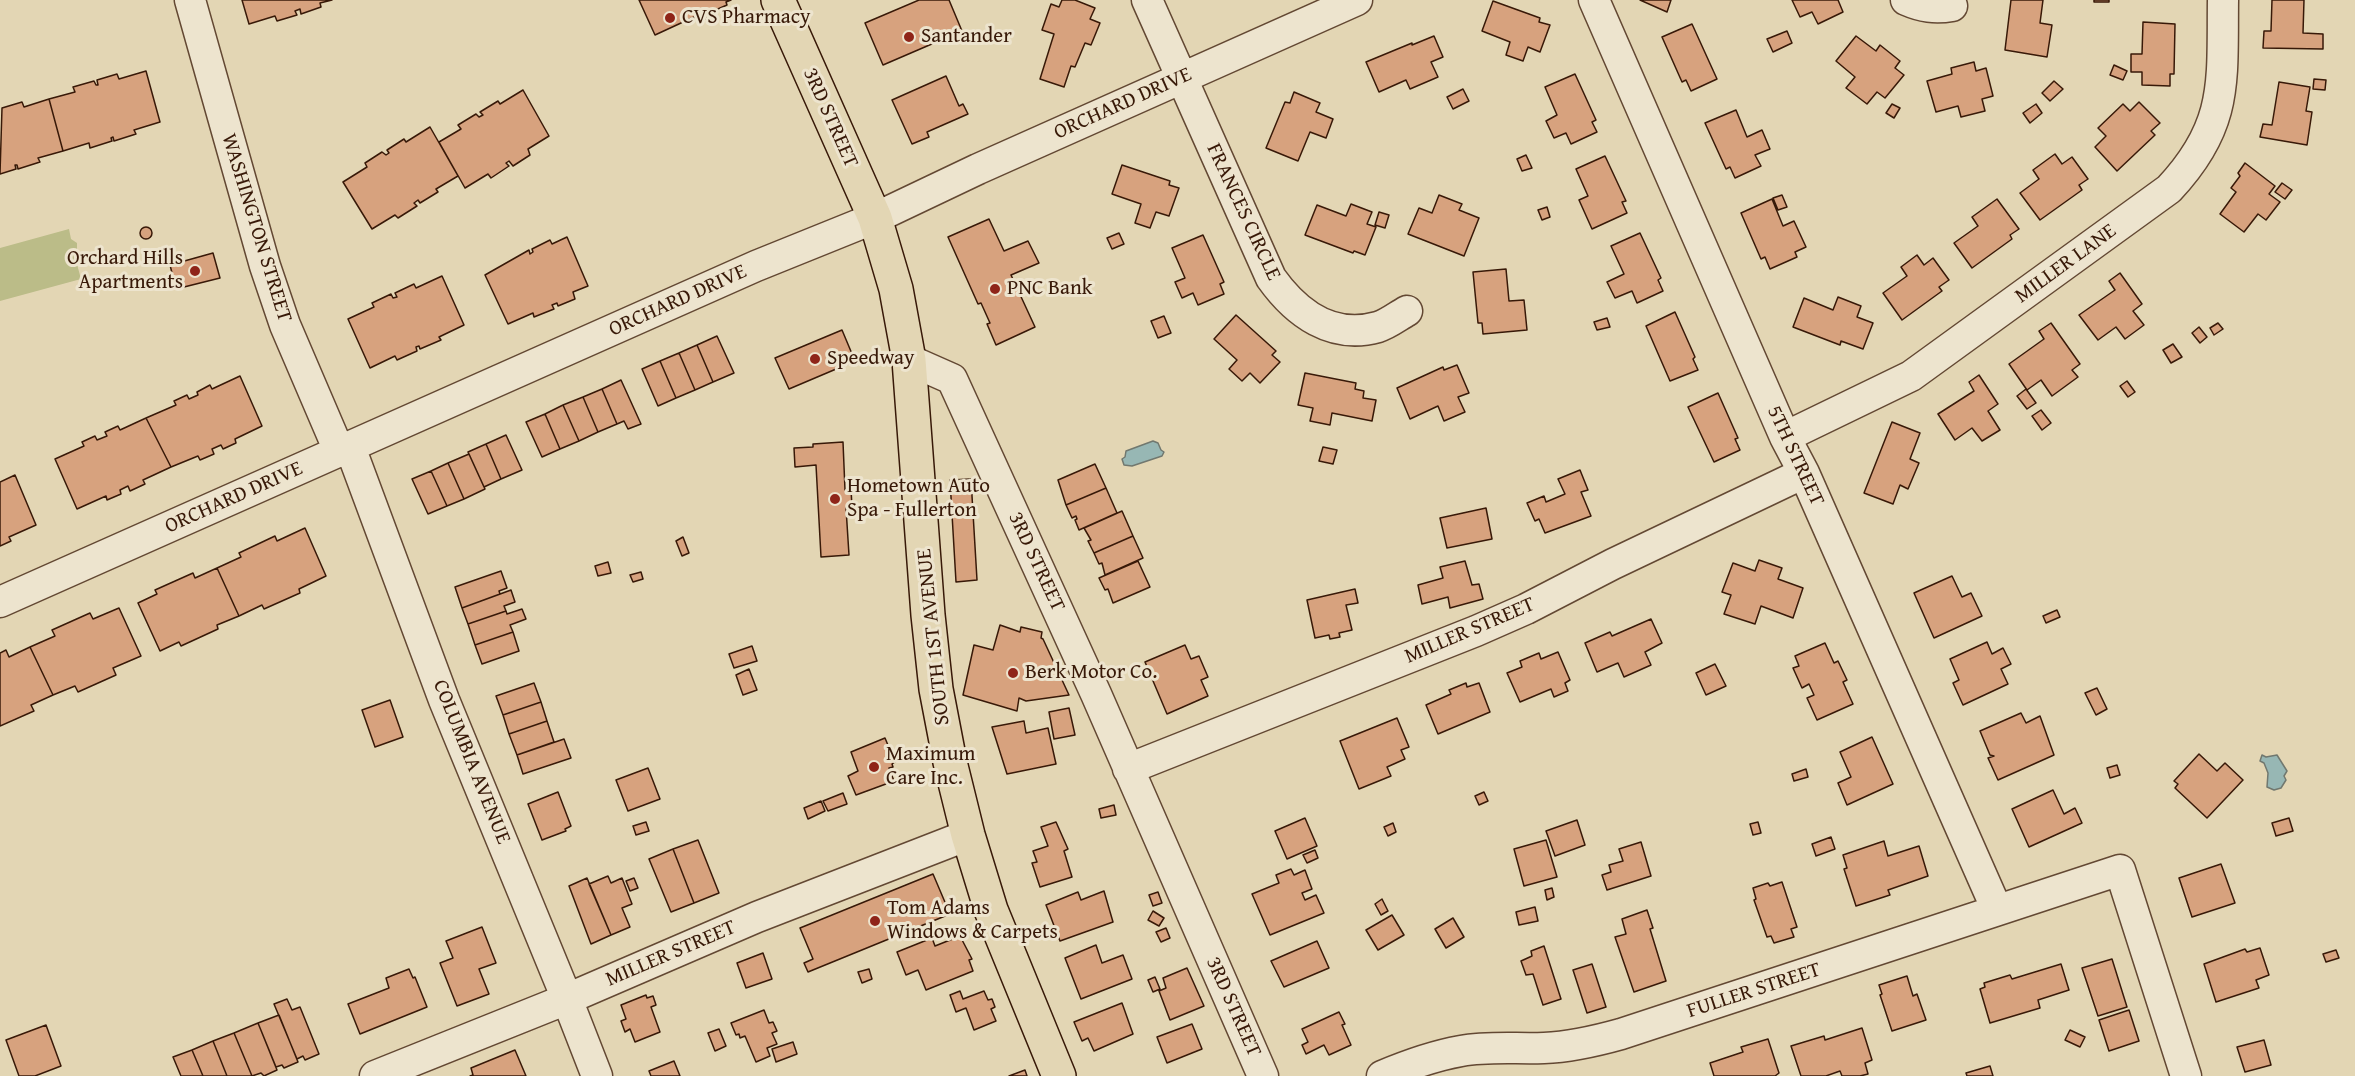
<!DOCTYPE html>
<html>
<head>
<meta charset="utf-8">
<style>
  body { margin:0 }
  canvas { display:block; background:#e3d6b4 }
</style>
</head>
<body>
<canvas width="2355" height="1076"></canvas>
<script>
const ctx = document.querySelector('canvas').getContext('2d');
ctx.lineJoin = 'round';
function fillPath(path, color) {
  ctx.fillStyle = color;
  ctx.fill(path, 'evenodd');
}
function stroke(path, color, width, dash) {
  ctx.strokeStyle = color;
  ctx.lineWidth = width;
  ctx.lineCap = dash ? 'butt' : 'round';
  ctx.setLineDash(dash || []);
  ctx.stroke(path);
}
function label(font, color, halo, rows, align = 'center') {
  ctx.font = font + ' "Gentium Book Plus",serif';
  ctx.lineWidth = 6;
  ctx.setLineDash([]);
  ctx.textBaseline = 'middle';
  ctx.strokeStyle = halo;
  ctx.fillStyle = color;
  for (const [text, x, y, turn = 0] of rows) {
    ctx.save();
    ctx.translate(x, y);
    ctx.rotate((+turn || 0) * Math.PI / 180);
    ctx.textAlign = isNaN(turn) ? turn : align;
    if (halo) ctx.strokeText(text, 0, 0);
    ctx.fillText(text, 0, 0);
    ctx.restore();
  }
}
fillPath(new Path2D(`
  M69 229 71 239 77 243V251L75 257 81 279 0 301V248Z`), '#bbbc88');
const water = new Path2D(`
  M1153 441 1158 443 1161 450 1164 452 1162 456 1132 466 1124 465 1122 459 1125 457 1126 451Z
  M2262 755 2266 757 2277 755 2287 771 2284 776 2286 780 2281 788 2274 790 2267 787 2268 773 2264 763 2260 761Z`);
fillPath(water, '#97b7b4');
stroke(water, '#71786f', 1.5);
const building = new Path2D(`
  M242 0H332L320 3 321 7 301 14 300 9 295 11 297 15 277 21 275 16 249 24Z
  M639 0H731L726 2 727 5 711 12 713 15 699 22 694 17 655 35Z
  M919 0H949L962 31 883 65 865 23Z
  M1062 0H1075L1095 8 1090 19 1100 23 1091 45 1085 43 1075 67 1071 66 1064 87 1040 79 1054 34 1042 30 1051 4 1059 7Z
  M1640 0H1671L1667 12Z
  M1792 0H1838L1843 12 1818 24 1812 12 1800 17Z
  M2011 0H2043L2040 23 2052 25 2047 57 2005 50Z
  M2094 0H2109V2H2094Z
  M2272 0H2304L2303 33 2323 34V49L2263 48 2264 31H2271Z
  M1493 1 1540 18 1539 22 1550 25 1540 52 1528 47 1523 61 1506 55 1510 42 1482 31Z
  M2143 22 2175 24 2174 74H2170V86L2142 85V72H2131V54H2142Z
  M1692 24 1717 79 1691 91 1686 80 1682 82 1662 37Z
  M1787 31 1792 43 1773 52 1767 39Z
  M1434 36 1443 57 1431 62 1438 77 1410 89 1406 80 1379 92 1366 62 1412 43V45Z
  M1856 36 1876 51 1880 45 1900 61 1895 68 1904 75 1885 98 1877 92 1867 104 1846 88 1855 77 1836 61Z
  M1974 62 1976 71 1986 68 1993 96 1982 99 1985 111 1961 117 1958 106 1936 112 1927 81 1952 74 1951 68Z
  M2114 65 2127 71 2123 80 2110 75Z
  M146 71 160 122 134 130 136 134 114 141 113 137 111 138 112 141 90 148 89 143 63 151 49 99 75 92 73 87 94 81 96 85H98L97 80 117 74 119 79Z
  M1575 74 1596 120 1592 122 1597 132 1571 144 1566 133 1554 138 1546 121 1557 115 1545 87Z
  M946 76 959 106 963 104 968 114 927 132 929 137 912 144 892 100Z
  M2314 79 2326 80 2325 90 2313 89Z
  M2054 81 2063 89 2050 101 2042 93Z
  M2279 82 2310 87 2306 111 2312 112 2307 145 2260 137 2263 124 2272 125Z
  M1463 89 1469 101 1453 109 1447 97Z
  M523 90 549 136 528 149 530 155 513 166 509 161 506 163 509 166 491 178 488 174 465 188 439 142 461 129 458 125 476 114 479 117 483 115 480 112 498 101 500 104Z
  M1294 92 1320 103 1316 112 1333 119 1326 138 1310 132 1298 161 1266 148 1285 102 1290 103Z
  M49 99 63 151 38 158 40 162 18 169 17 165H15L16 169 0 174 2 108 22 102 24 107Z
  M2139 102 2160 123 2151 131 2155 135 2117 171 2095 147 2106 136 2098 128 2123 104 2130 111Z
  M1892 104 1900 108 1894 118 1886 113Z
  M2036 104 2042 113 2030 123 2023 113Z
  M1736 110 1747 137 1762 130 1770 149 1755 155 1761 166 1735 178 1730 167 1726 169 1705 123Z
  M430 127 458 176 436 189 438 192 420 203 418 200 414 203 417 206 398 218 395 215 372 229 343 182 367 167 365 163 382 152 386 155 389 153 387 150 404 139 406 142Z
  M2055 154 2062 164 2072 157 2088 179 2079 185 2082 190 2040 220 2020 193 2039 179 2033 170Z
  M1526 155 1532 168 1522 171 1517 159Z
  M1605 156 1626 201 1622 202 1627 213 1592 229 1579 200 1588 196 1576 169Z
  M2245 163 2275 186 2269 194 2280 202 2266 220 2258 214 2244 232 2220 214 2236 192 2231 188 2240 176 2238 173Z
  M1122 165 1170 181 1169 185 1179 188 1169 216 1156 212 1150 228 1135 223 1141 204 1112 194Z
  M2282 183 2292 190 2285 199 2275 192Z
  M1439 195 1462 204 1459 210 1479 218 1464 256 1408 234 1419 208 1432 213Z
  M1782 195 1787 207 1778 210 1773 198Z
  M1772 199 1783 226 1794 221 1806 247 1795 252 1797 257 1770 269 1765 257 1761 259 1741 213Z
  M1997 199 2019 229 2010 235 2012 239 1972 268 1954 243 1978 226 1972 217Z
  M1351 204 1372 212 1367 224 1376 227 1365 255 1354 251 1353 253 1305 235 1317 205 1346 216Z
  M1547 207 1550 217 1542 220 1538 210Z
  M1379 212 1389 215 1385 228 1375 225Z
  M989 219 1004 251 1028 241 1039 263 1011 275 1035 327 996 345 987 324 990 323 981 303 978 304 948 237Z
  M140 233a6 6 0 1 1 12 0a6 6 0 1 1-12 0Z
  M1119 233 1124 244 1112 249 1107 238Z
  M1640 233 1661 278 1658 280 1663 291 1637 303 1632 291 1615 298 1607 282 1624 274 1611 246Z
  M1203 235 1224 282 1220 284 1224 294 1198 305 1193 293 1182 298 1175 282 1185 278 1172 248Z
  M567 237 588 286 573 292 575 299 558 306 557 303 552 305 554 309 534 317 533 313 508 324 485 275 529 250 530 254 533 252 532 249 550 240 552 244Z
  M213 253 220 278 176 289 170 265Z
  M1917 255 1924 265 1933 258 1949 280 1939 287 1942 291 1902 320 1883 293 1907 276 1901 267Z
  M1506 269 1509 301 1524 300 1527 330 1483 334 1482 323H1478L1473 272Z
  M2120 273 2142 304 2133 311 2144 325 2125 339 2116 327 2098 340 2079 315 2115 290 2109 281Z
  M442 276 464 325 439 337 441 340 420 349 419 346 416 347 417 351 397 360 395 356 370 368 348 319 374 307 372 303 391 294 393 298 397 297 395 293 414 284 416 288Z
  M1838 297 1861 306 1857 317 1873 323 1863 349 1841 341 1840 345 1793 327 1804 298 1833 310Z
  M1675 312 1695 357 1693 359 1698 370 1670 381 1646 326Z
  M1236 315 1276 351 1272 355 1280 362 1260 383 1250 373 1242 381 1229 369 1237 360 1214 339Z
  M1164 316 1171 333 1158 338 1151 321Z
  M1607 318 1610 327 1597 330 1594 322Z
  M2051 323 2080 364 2072 370 2078 377 2052 396 2041 380 2027 390 2009 364 2044 339 2039 331Z
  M2218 323 2223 329 2214 335 2210 328Z
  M2199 327 2207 337 2200 343 2192 333Z
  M842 330 855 361 789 389 775 358Z
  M717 336 734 373 713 382 697 345Z
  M2173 344 2182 357 2171 363 2163 350Z
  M697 345 713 382 695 390 679 353Z
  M679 353 695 390 676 398 660 361Z
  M660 361 676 398 658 406 642 369Z
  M1457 365 1469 393 1458 397 1465 412 1444 421 1438 406 1410 419 1397 388 1443 367 1444 370Z
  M1305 373 1356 383 1355 389 1364 391 1363 398 1376 400 1372 421 1332 413 1330 425 1310 421 1313 408 1298 405Z
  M1979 375 1998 404 1988 411 2000 430 1982 441 1972 428 1955 440 1938 414 1974 391 1969 382Z
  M240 376 262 426 235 439 236 443 223 449 221 445 212 449 214 454 200 460 198 456 171 467 146 418 176 405 174 401 187 395 189 399 198 395 197 392 210 385 212 389Z
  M621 380 641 424 628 429 624 421 617 424 602 389Z
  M2127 381 2135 392 2128 397 2120 386Z
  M602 389 617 424 598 432 583 397Z
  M2026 389 2036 403 2027 409 2017 396Z
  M1718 393 1738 438 1735 439 1740 450 1714 462 1688 407Z
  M583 397 598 432 579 441 563 405Z
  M563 405 579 441 560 449 545 414Z
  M2041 410 2051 423 2042 430 2032 416Z
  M545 414 560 449 542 457 526 422Z
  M146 418 171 467 143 480 145 484 130 491 128 486 120 490 121 494 107 500 106 496 77 509 55 459 84 446 82 442 95 436 97 440 107 436 105 432 118 426 120 430Z
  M1892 422 1920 433 1910 459 1919 463 1908 489 1900 485 1893 504 1864 493Z
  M506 435 522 470 501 479 486 444Z
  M843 442 845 490 851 489 852 507 846 508 849 555 821 557 816 465 795 467 794 448 813 447V444Z
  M486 444 501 479 484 487 468 452Z
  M1323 447 1337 450 1333 464 1319 461Z
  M469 454 485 489 464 499 448 463Z
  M448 463 464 499 447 506 431 471Z
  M1095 464 1106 488 1066 505 1058 480Z
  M1580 470 1588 490 1581 492 1591 516 1545 533 1539 519 1535 521 1527 503 1544 496 1546 502 1565 494 1558 479Z
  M431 471 447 506 428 514 412 479Z
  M15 475 36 525 9 537 11 541 0 546V482Z
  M971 479 977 580 956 582 950 480Z
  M1106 488 1117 513 1079 530 1075 520 1077 519 1076 516 1072 518 1066 505Z
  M1486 508 1492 539 1447 548 1440 518Z
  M1122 511 1133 536 1094 553 1088 541 1091 540 1084 528Z
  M305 528 326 576 299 589 300 593 264 609 262 605 239 616 217 568 241 557 239 553 275 536 277 541Z
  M1133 536 1143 558 1105 575 1102 563 1099 564 1094 553Z
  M683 537 689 553 682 556 676 541Z
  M1759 560 1782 568 1778 579 1803 588 1793 618 1761 606 1755 624 1724 614 1731 595 1722 592 1733 563 1755 571Z
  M1138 561 1150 587 1113 603 1108 589 1105 590 1099 578Z
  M1465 561 1472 585 1479 584 1483 599 1450 608 1448 597 1422 604 1418 585 1443 578 1440 567Z
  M608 562 611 573 598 576 595 566Z
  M217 568 239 616 217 625 218 629 181 646 179 642 160 651 138 603 157 594 155 590 193 573 195 578Z
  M501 571 507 588 499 591 500 594 462 608 455 587Z
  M641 572 643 579 633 582 630 575Z
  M1952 576 1962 597 1971 593 1982 616 1934 638 1914 593Z
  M1355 589 1358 603 1346 605 1352 630 1339 633 1340 637 1330 639 1329 635 1315 638 1307 600Z
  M511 590 515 602 504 606 506 611 468 624 462 608Z
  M119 608 141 656 113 668 116 675 78 692 75 686 53 695 30 647 55 636 52 630 90 613 93 619Z
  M522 609 526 619 510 625 513 632 475 645 468 624 506 611 507 614Z
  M2057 610 2060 617 2046 623 2043 616Z
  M1651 619 1662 643 1645 652 1651 665 1624 677 1618 663 1597 672 1585 643 1610 632 1612 636Z
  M1000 625 1020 632 1021 627 1042 632 1041 638 1043 639 1069 695 1026 701 1019 698 1017 711 963 695 974 645 993 650Z
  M513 632 519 651 482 664 475 645Z
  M1987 642 1992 654 2003 648 2011 664 2001 669 2008 684 1963 705 1953 683 1959 680 1950 659Z
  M1825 643 1834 663 1838 661 1847 680 1843 682 1853 704 1817 720 1807 698 1814 695 1809 684 1802 688 1793 668 1799 666 1795 656Z
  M1185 645 1191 659 1199 656 1208 677 1201 680 1208 696 1167 714 1145 662Z
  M752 646 757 661 734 668 729 654Z
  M30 647 53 695 31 705 34 711 0 726V653L6 650 9 657Z
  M1558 652 1570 680 1565 683 1568 691 1554 697 1551 689 1520 702 1507 673 1522 667 1520 661 1539 653 1541 659Z
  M1715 664 1726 686 1706 695 1696 673Z
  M749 669 757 690 743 695 736 675Z
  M534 683 541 702 503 715 496 696Z
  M1466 683 1467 687 1479 683 1490 712 1438 734 1426 705 1451 694 1449 690Z
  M2097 688 2107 709 2096 715 2085 693Z
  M390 700 403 737 375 747 362 710Z
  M541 702 547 721 509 734 503 715Z
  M1069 708 1075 735 1054 739 1049 712Z
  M2021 713 2026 723 2040 716 2054 755 1998 780 1988 758 1994 756 1990 755 1980 731Z
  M1397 718 1409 747 1401 750 1405 759 1387 767 1391 776 1359 789 1340 741Z
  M547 721 554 742 517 755 509 734Z
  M1024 721 1026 733 1048 728 1056 764 1007 774 992 727Z
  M1872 737 1893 784 1847 805 1838 783 1851 777 1840 752Z
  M885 738 895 762 892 764 893 767 889 768 894 781 856 795 848 776 858 771 851 752Z
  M564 739 571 758 523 774 517 755Z
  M2199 754 2217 771 2225 763 2243 780 2207 818 2175 788 2178 784 2174 781Z
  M2117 765 2120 775 2110 778 2107 768Z
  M648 768 660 799 628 811 616 780Z
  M1806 769 1808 777 1794 781 1792 774Z
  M2053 790 2064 814 2075 808 2082 823 2029 847 2012 809Z
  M558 792 571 826 565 829 566 831 542 840 528 804Z
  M1484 792 1488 801 1479 805 1475 796Z
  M843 793 847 804 828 811 823 801Z
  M821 801 825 811 808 819 804 808Z
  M1114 805 1116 815 1101 818 1099 809Z
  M1305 818 1317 846 1287 859 1275 831Z
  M2289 818 2293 831 2276 836 2272 823Z
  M1577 820 1585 845 1555 856 1546 831Z
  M646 822 649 831 636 835 633 826Z
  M1056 822 1068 849 1064 851 1072 877 1040 887 1032 863 1037 862 1033 851 1048 846 1041 827Z
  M1758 822 1761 833 1753 835 1750 824Z
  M1393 823 1396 832 1388 836 1384 827Z
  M1831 837 1835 849 1816 856 1812 844Z
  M698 840 719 893 694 903 673 849Z
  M1546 840 1557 877 1524 886 1514 849Z
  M1884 841 1888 856 1919 846 1928 876 1888 890 1890 895 1856 906 1844 869 1847 868 1843 855Z
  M1641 842 1651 876 1607 890 1602 875 1611 872 1609 865 1623 861 1619 849Z
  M673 849 694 903 671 912 649 859Z
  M1315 850 1318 858 1307 863 1303 855Z
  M2221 864 2235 903 2192 917 2179 878Z
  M1291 869 1294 875 1305 870 1312 889 1302 893 1305 900 1316 895 1324 913 1270 935 1252 894 1279 883 1276 875Z
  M933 874 950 914 808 972 804 963 813 959 800 928Z
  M608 876 611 883 622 878 632 904 622 908 630 927 611 935 589 884Z
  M587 878 611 935 591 944 569 886Z
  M634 878 638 888 630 891 626 881Z
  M1782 882 1797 927 1791 929 1794 937 1774 943 1771 936 1767 937 1754 900 1756 899 1753 888 1768 883 1770 886Z
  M1552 888 1554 897 1547 900 1545 890Z
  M1104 891 1113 922 1060 941 1046 905 1078 892 1081 900Z
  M1158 892 1162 903 1153 906 1149 895Z
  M1382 899 1388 911 1381 915 1375 904Z
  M1535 907 1538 921 1519 925 1516 912Z
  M1647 910 1653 928 1650 929 1666 981 1634 992 1615 937 1626 934 1622 919Z
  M1153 911 1164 918 1159 926 1148 920Z
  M1392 915 1404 935 1378 950 1366 930Z
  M1453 918 1464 937 1446 948 1435 929Z
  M482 927 496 963 479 969 489 994 457 1006 440 963 453 958 446 941Z
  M1166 928 1170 938 1161 942 1156 932Z
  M960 936 972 959 969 960 973 971 926 990 918 970 906 975 897 952 932 938 935 946Z
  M1317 941 1329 968 1284 987 1271 961Z
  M1096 945 1102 963 1123 955 1132 979 1081 999 1065 958Z
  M1544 946 1561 999 1543 1005 1533 974 1526 975 1521 961 1532 956 1531 951Z
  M2260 948 2269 975 2256 980 2259 988 2216 1002 2204 964 2245 949 2247 952Z
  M2336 950 2339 958 2326 962 2323 954Z
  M763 953 772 979 746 988 737 963Z
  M2112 959 2127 1007 2098 1016 2082 968Z
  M1592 964 1606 1007 1587 1013 1573 970Z
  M2061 964 2069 990 2038 1000 2040 1008 1990 1023 1980 989 1985 987 1984 983 2010 975 2012 979Z
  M1187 968 1204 1006 1170 1020 1159 991 1166 988 1163 978Z
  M409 969 413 978 415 977 427 1007 360 1034 348 1004 389 988 386 978Z
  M869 969 872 979 862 983 858 972Z
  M1907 976 1913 996 1917 994 1926 1020 1892 1031 1880 995 1882 994 1879 985Z
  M1155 977 1160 989 1153 992 1148 980Z
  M960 991 963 999 984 991 988 1000 992 999 995 1007 991 1009 996 1021 974 1030 966 1008 956 1012 950 995Z
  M646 995 647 998 653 996 656 1005 651 1007 660 1032 635 1042 630 1029 625 1032 621 1021 626 1019 621 1005Z
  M287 999 292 1010 300 1007 319 1054 305 1060 303 1056 297 1059 274 1004Z
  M1122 1003 1133 1034 1094 1051 1088 1038 1082 1041 1074 1022Z
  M764 1010 769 1023 773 1022 777 1031 772 1033 777 1044 767 1048 770 1056 756 1062 745 1036 740 1038 739 1034 736 1035 731 1023Z
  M2129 1010 2139 1041 2109 1051 2099 1020Z
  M1339 1012 1345 1024 1342 1025 1351 1045 1329 1055 1324 1045 1306 1054 1302 1045 1308 1042 1302 1029Z
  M279 1015 298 1062 284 1068 282 1065 276 1067 258 1023Z
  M258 1023 277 1070 264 1076 261 1073 252 1076 234 1033Z
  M1192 1024 1202 1049 1167 1063 1157 1037Z
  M46 1025 61 1066 35 1076H19L6 1040Z
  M1862 1028 1872 1060 1865 1063 1868 1074 1860 1076H1842L1840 1071 1826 1076H1801L1791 1046 1824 1036 1825 1040Z
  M719 1029 726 1046 715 1051 708 1033Z
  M2070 1030 2085 1037 2080 1047 2065 1040Z
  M234 1033 252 1076H227L213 1041Z
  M1768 1039 1779 1073 1775 1076H1714L1710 1063 1743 1052 1741 1047Z
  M2264 1040 2271 1065 2245 1072 2237 1047Z
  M213 1041 227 1076H203L192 1050Z
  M793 1042 797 1054 776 1062 772 1049Z
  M192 1050 203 1076H181L173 1057Z
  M515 1050 526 1076H470L473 1075 471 1068Z
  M674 1061 680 1076H651L649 1071Z
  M1990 1066 1993 1076H1967L1966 1073Z
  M1025 1070 1027 1076H1009Z`);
fillPath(building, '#d7a27e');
stroke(building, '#381908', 1.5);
const minor = new Path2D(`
  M190 0 265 266 285 325 339 451
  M1147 0 1271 278C1296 313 1332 340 1378 327 1388 324 1398 316 1407 311
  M1594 0 1785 437 1804 473 1997 910
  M1906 0C1922 7 1935 9 1952 6
  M909 360 952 379 1096 694 1263 1076
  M1785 437 1911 376 2169 189C2229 125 2222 82 2223 0
  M350 447 444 700 567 999 597 1076
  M0 602 756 266 875 218 978 169 1357 0
  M1128 769 1476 631 1526 609 1613 564 1804 473
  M375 1076 567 999 757 917 968 835
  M1382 1076C1408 1065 1433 1056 1461 1051 1488 1046 1516 1049 1544 1048 1570 1047 1596 1041 1621 1034L2120 870 2186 1076`);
const major = new Path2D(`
  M778 0 875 218 896 289 909 360 928 615 936 689 950 762 968 835 991 910 1059 1076`);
stroke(minor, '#634833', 33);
stroke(major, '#381908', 36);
stroke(minor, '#ede4ce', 30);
stroke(major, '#e3d6b4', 33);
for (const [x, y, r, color] of [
  [670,18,6,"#8f2418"],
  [909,37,6,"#8f2418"],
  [195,271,6,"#8f2418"],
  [995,289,6,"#8f2418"],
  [815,359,6,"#8f2418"],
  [835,499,6,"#8f2418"],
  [1013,673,6,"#8f2418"],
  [874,767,6,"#8f2418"],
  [875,921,6,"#8f2418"]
]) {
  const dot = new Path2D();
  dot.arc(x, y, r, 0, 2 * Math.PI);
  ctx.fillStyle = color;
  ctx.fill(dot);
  stroke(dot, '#ede4ce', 2);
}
label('21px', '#381908', '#ede4ce', [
  ["CVS Pharmacy",682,18],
  ["Santander",921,37],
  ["Orchard Hills",183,259,"right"],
  ["Apartments",183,283,"right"],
  ["PNC Bank",1007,289],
  ["Speedway",827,359],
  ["Hometown Auto",847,487],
  ["Spa - Fullerton",847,511],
  ["Berk Motor Co.",1025,673],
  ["Maximum",886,755],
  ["Care Inc.",886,779],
  ["Tom Adams",887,909],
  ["Windows & Carpets",887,933]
], 'left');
label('21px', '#381908', '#ede4ce', [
  ["ORCHARD DRIVE",1123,104,-24],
  ["3RD STREET",830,118,66],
  ["FRANCES CIRCLE",1243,212,65],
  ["WASHINGTON STREET",256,228,73],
  ["MILLER LANE",2066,264,-36],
  ["ORCHARD DRIVE",678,301,-24],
  ["5TH STREET",1795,456,65],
  ["ORCHARD DRIVE",234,498,-24],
  ["3RD STREET",1036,562,65],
  ["MILLER STREET",1470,631,-23],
  ["SOUTH 1ST AVENUE",934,637,-96],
  ["COLUMBIA AVENUE",471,762,68],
  ["MILLER STREET",671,954,-23],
  ["FULLER STREET",1754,991,-18],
  ["3RD STREET",1233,1007,66]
]);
</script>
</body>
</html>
